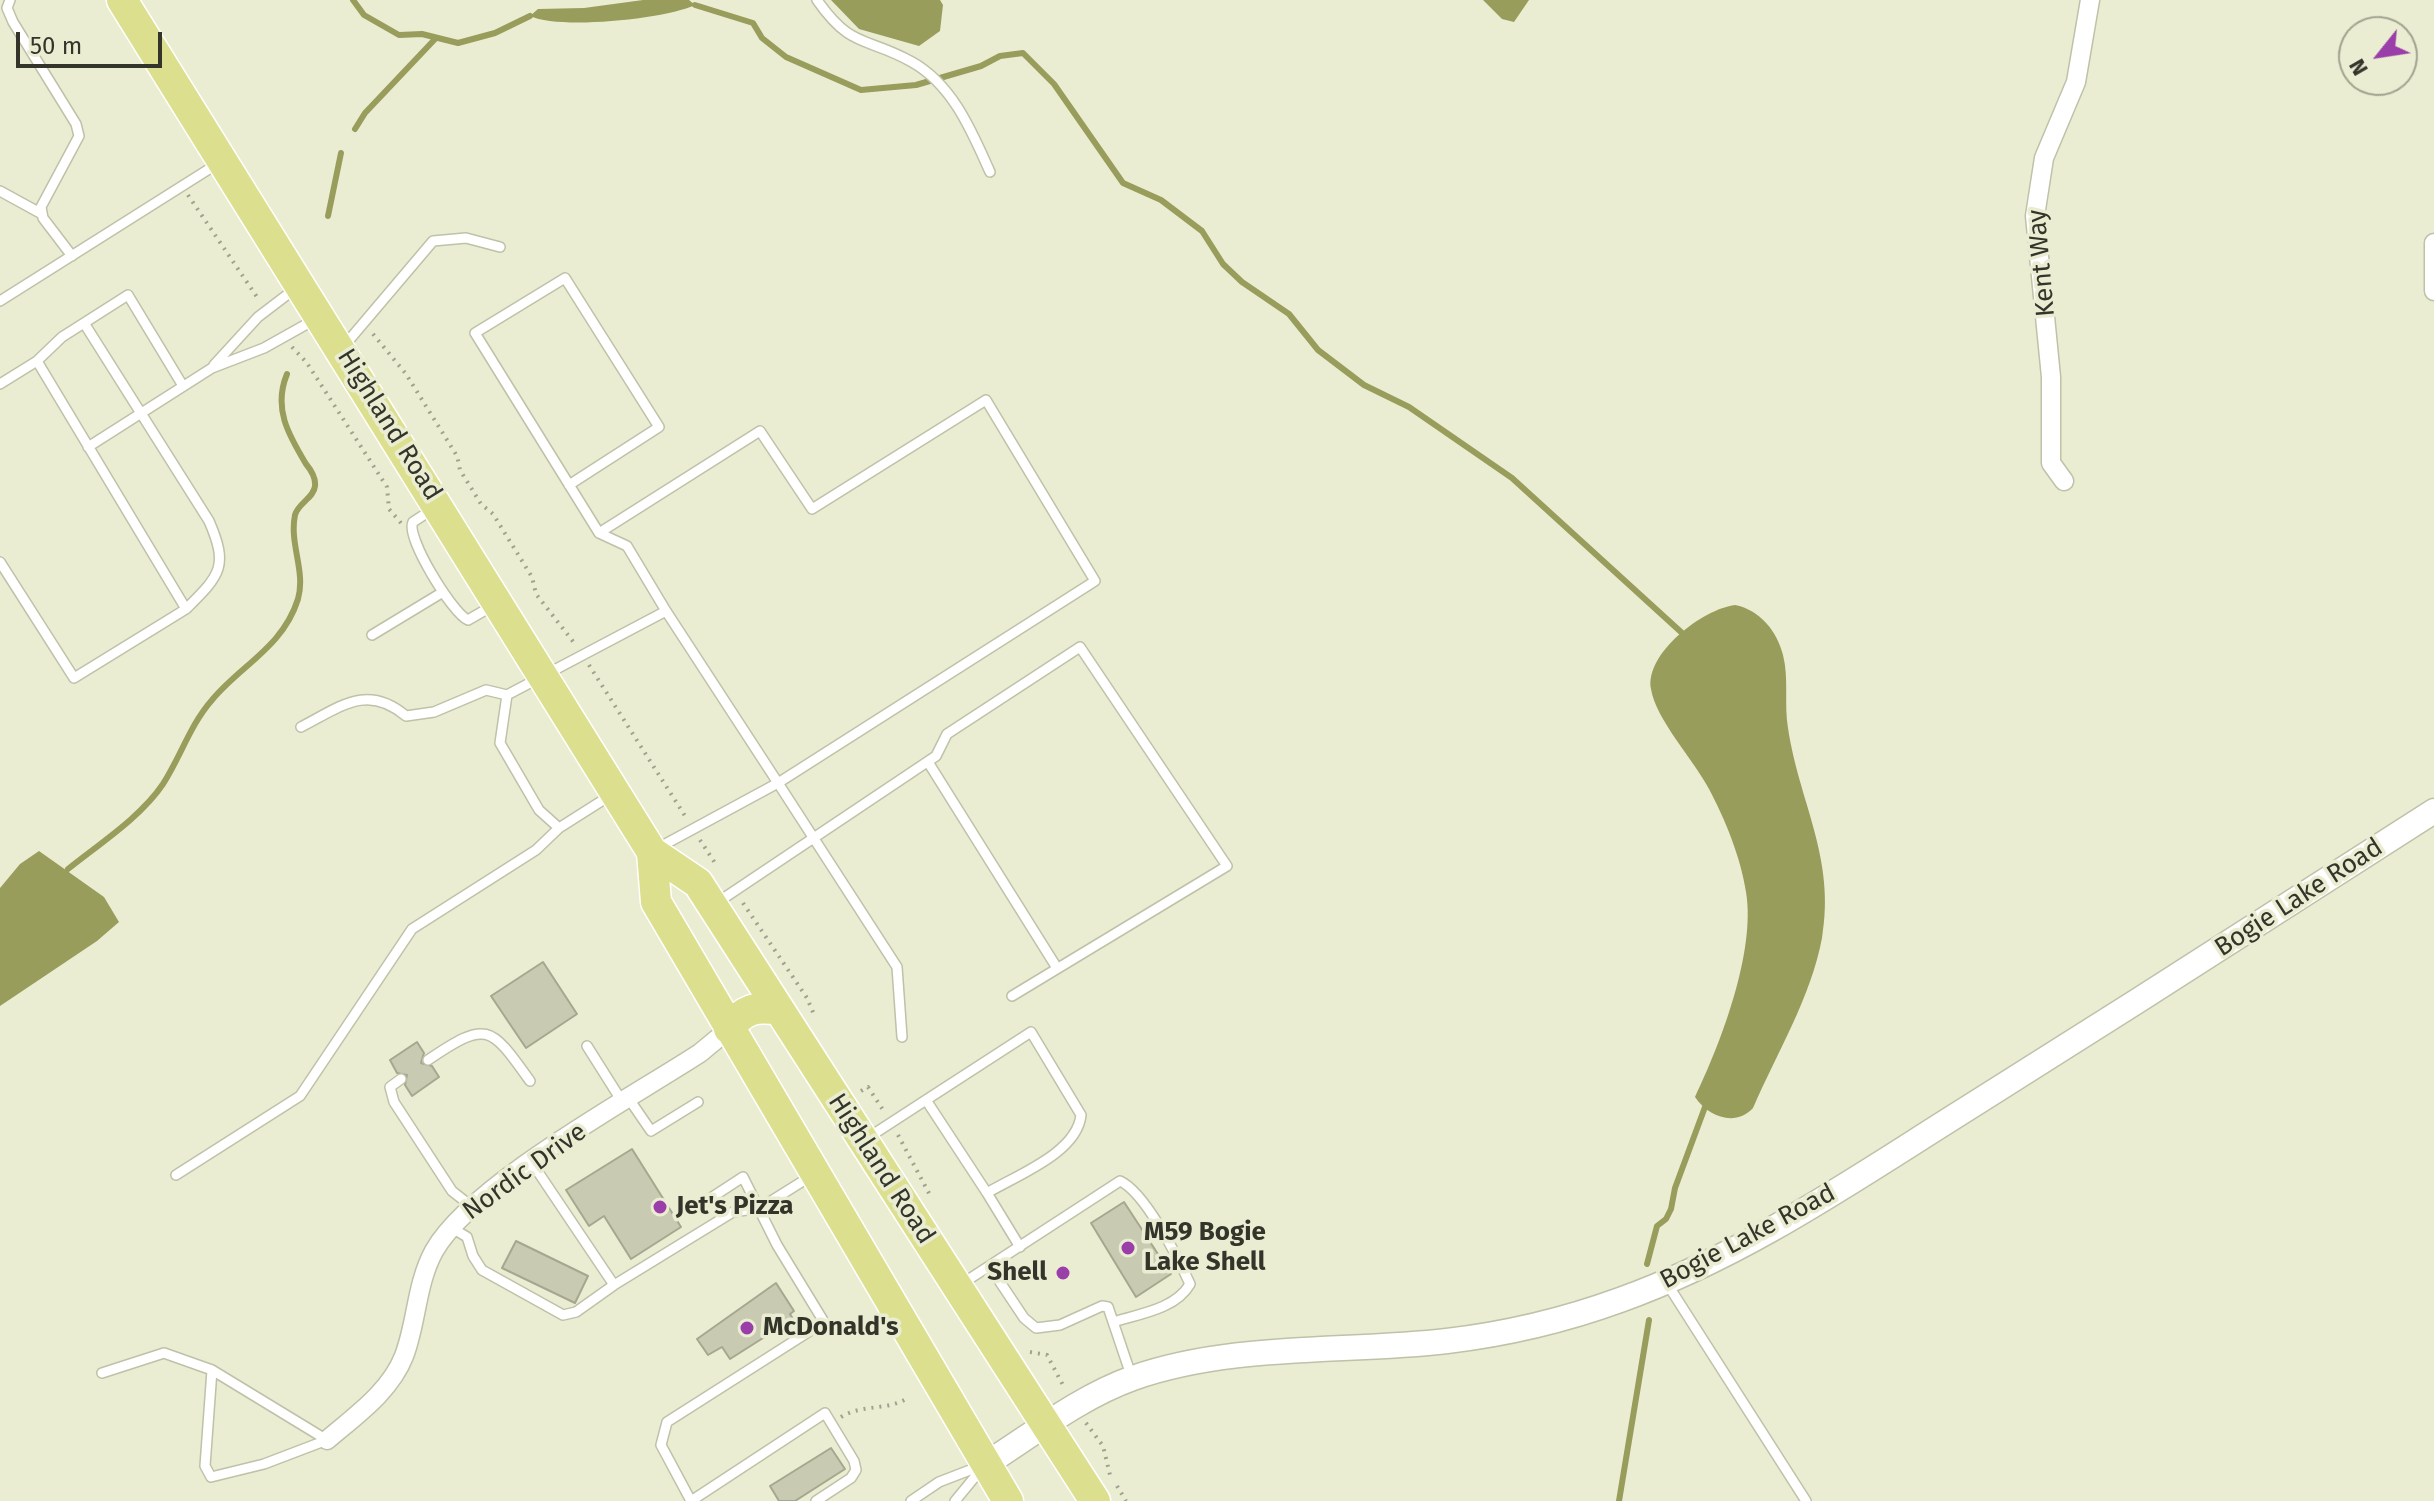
<!DOCTYPE html>
<html>
<head>
<meta charset="utf-8">
<style>
  body { margin:0 }
  #map { position:relative; width:2434px; height:1501px; overflow:hidden; background:#ebedd3; font-family:"Fira Sans",sans-serif }
  canvas { display:block }
  .north { position:absolute; left:2338px; top:16px; width:80px; height:80px; box-sizing:border-box; background:#ebedd3; border:2px solid #a2a38f; border-radius:50%; rotate:240deg; font-size:22px; font-weight:700; line-height:32px; text-align:center; color:#34352a }
  .north::after { content:''; display:block; margin:auto; width:28px; height:36px; background:#9a3fa9; clip-path:polygon(50% 0,100% 100%,50% 72%,0 100%) }
  .scale { position:absolute; left:16px; top:32px; width:146px; height:36px; box-sizing:border-box; border:4px solid #34352a; border-top:0; padding-left:10px; font-size:24px; line-height:28px; white-space:nowrap; color:#34352a; -webkit-text-stroke:6px #ebedd3; paint-order:stroke }
</style>
</head>
<body>
<div id="map">
<canvas width="2434" height="1501"></canvas>
<div class="north">N</div>
<div class="scale">50 m</div>
</div>
<script>
const ctx = document.querySelector('canvas').getContext('2d');
ctx.lineJoin = 'round';
function fillPath(path, color) {
  ctx.fillStyle = color;
  ctx.fill(path, 'evenodd');
}
function stroke(path, color, width, dash) {
  ctx.strokeStyle = color;
  ctx.lineWidth = width;
  ctx.lineCap = dash ? 'butt' : 'round';
  ctx.setLineDash(dash || []);
  ctx.stroke(path);
}
function label(font, color, halo, rows, align = 'center') {
  ctx.font = font + ' "Fira Sans",sans-serif';
  ctx.lineWidth = 7;
  ctx.setLineDash([]);
  ctx.textBaseline = 'middle';
  ctx.strokeStyle = halo;
  ctx.fillStyle = color;
  for (const [text, x, y, turn = 0] of rows) {
    ctx.save();
    ctx.translate(x, y);
    ctx.rotate((+turn || 0) * Math.PI / 180);
    ctx.textAlign = isNaN(turn) ? turn : align;
    if (halo) ctx.strokeText(text, 0, 0);
    ctx.fillText(text, 0, 0);
    ctx.restore();
  }
}
fillPath(new Path2D(`
  M643 0H689L695 5C666 19 559 30 530 16L538 9 584 8Z
  M831 0H940L943 5 940 31 919 46 859 29Z
  M1483 0H1529L1514 22 1502 19Z
  M1735 605C1760 610 1777 631 1783 655 1789 678 1784 704 1788 728 1799 802 1836 858 1822 938 1811 997 1777 1053 1753 1108 1736 1127 1708 1117 1695 1097 1721 1043 1756 951 1746 892 1741 858 1725 819 1709 789 1694 760 1656 720 1651 689 1645 653 1703 609 1735 605Z
  M39 851 104 897 119 922 97 941 0 1006V888L20 864Z`), '#999d5c');
stroke(new Path2D(`
  M353 0 364 15 399 35 422 34 458 43 495 33 530 16
  M695 5 753 23 762 38 786 57 861 90 916 85 981 66 1000 56 1023 53 1054 84 1123 183 1161 200 1202 231 1223 264 1242 282 1289 314 1318 350 1364 385 1409 407 1512 478 1681 632
  M355 129 365 113 436 38
  M328 216 341 153
  M68 869C99 844 141 817 163 784 181 756 190 725 212 700 241 665 283 647 298 599 306 571 289 544 295 515 298 503 314 498 315 486 316 477 311 470 306 464 288 434 273 408 287 374
  M1647 1264 1657 1226 1666 1219 1671 1209 1675 1188 1705 1107
  M1619 1501 1649 1320`), '#999d5c', 6);
const building = new Path2D(`
  M543 962 577 1014 526 1048 491 996Z
  M417 1042 424 1053 421 1063 432 1066 439 1077 412 1096 405 1085 407 1075 397 1073 390 1060Z
  M632 1149 681 1227 631 1259 604 1216 589 1226 566 1190Z
  M1124 1202 1171 1274 1136 1297 1091 1223Z
  M516 1241 588 1276 575 1303 502 1268Z
  M776 1283 794 1311 790 1314 793 1319 730 1359 722 1347 708 1355 697 1339Z
  M831 1448 845 1469 795 1501H779L770 1486Z`);
fillPath(building, '#c8cab1');
stroke(building, '#a5a78f', 2);
const service = new Path2D(`
  M10 0 7 8 13 22 76 124 79 136 41 207 43 218 72 256
  M817 0C852 50 866 36 912 62 953 85 972 132 990 172
  M0 191 42 214
  M0 301 217 164
  M84 323 209 521C229 567 220 575 186 609
  M344 346 433 241 466 238 500 247
  M37 361 62 337 128 295 183 386
  M214 365 258 317 296 288
  M0 384 37 361 186 609 74 678 0 562
  M88 447 212 368 264 348 314 320
  M433 509 413 522C405 536 452 613 468 620L494 605
  M599 533 627 546 666 611
  M372 635 443 592
  M507 695 500 743 539 810 559 828
  M301 727C340 707 367 683 406 716L434 712 486 690 507 695 666 611 778 783 1095 581 986 400 812 509 760 431 599 533 475 333 565 278 659 427 569 485
  M928 762 1057 968
  M658 848 778 783 897 967 902 1037
  M715 904 936 756 947 734 1080 647 1227 866 1012 996
  M587 1046 623 1103
  M428 1060C487 1020 490 1025 530 1081
  M401 1079 390 1087 394 1102 452 1191 471 1206
  M629 1099 651 1131 698 1102
  M866 1139 926 1100 1031 1032 1081 1115C1077 1153 1017 1175 987 1193L926 1100
  M532 1163 614 1285 733 1212 760 1208 811 1176
  M176 1175 300 1096 412 929 536 850 559 828 611 795
  M987 1193 1020 1247
  M452 1228 467 1237 473 1256 482 1270 563 1315 576 1312 614 1285
  M990 1267 1024 1318 1036 1328 1060 1325 1102 1306 1108 1307 1131 1375
  M1666 1282 1806 1501
  M960 1285 1120 1181C1145 1192 1178 1258 1190 1284 1176 1309 1139 1314 1113 1322
  M212 1370 205 1466 211 1477 264 1464 327 1440
  M102 1373 164 1353 212 1370 327 1440
  M691 1501 661 1445 667 1422 824 1322 777 1245 743 1177 697 1207
  M691 1501 825 1413 854 1461 856 1470 851 1478 816 1501
  M911 1501 939 1482 983 1465
  M955 1501 983 1467`);
const minor = new Path2D(`
  M2434 243V291
  M2064 481 2051 463V377L2035 216 2044 158 2076 82 2090 0
  M327 1440C355 1416 390 1392 404 1356 417 1322 416 1284 434 1251 472 1184 631 1098 700 1053L729 1029`);
const secondary = new Path2D(`
  M986 1464C1033 1434 1080 1397 1133 1378 1233 1343 1343 1353 1447 1341 1506 1334 1565 1320 1620 1300 1746 1255 1856 1178 1968 1108 2124 1010 2279 911 2434 811`);
const trunk = new Path2D(`
  M122 0 652 852 698 883 1095 1501
  M652 852 656 902 1008 1501
  M729 1029C743 1009 756 1006 779 1010`);
stroke(service, '#bfc1a8', 12);
stroke(minor, '#bfc1a8', 21);
stroke(secondary, '#bfc1a8', 27);
stroke(trunk, '#fff', 33);
stroke(new Path2D(`
  M188 195 259 300
  M373 334 406 374 457 456 460 470 481 504 493 514 532 577 536 594 575 644
  M292 347 307 363 387 487 389 509 401 523
  M589 665 687 819
  M700 840 717 866
  M743 903 807 998 815 1017
  M861 1091 868 1087 885 1113
  M898 1135 931 1197
  M1030 1352 1047 1355 1065 1389
  M841 1417C862 1404 885 1411 906 1399
  M1086 1423 1103 1446 1110 1475
  M1117 1486 1126 1501`), '#a1a28e', 4, [2, 6]);
stroke(service, '#fff', 9);
stroke(minor, '#fff', 18);
stroke(secondary, '#fff', 24);
stroke(trunk, '#dce08e', 30);
for (const [x, y, r, color] of [
  [660,1207,8,"#9a3fa9"],
  [1128,1248,8,"#9a3fa9"],
  [1063,1273,8,"#9a3fa9"],
  [747,1328,8,"#9a3fa9"]
]) {
  const dot = new Path2D();
  dot.arc(x, y, r, 0, 2 * Math.PI);
  ctx.fillStyle = color;
  ctx.fill(dot);
  stroke(dot, '#ebedd3', 3);
}
label('26px', '#34352a', '#ebedd3', [
  ["Kent Way",2042,263,-95],
  ["Highland Road",389,425,58],
  ["Bogie Lake Road",2299,898,-33],
  ["Highland Road",881,1169,57],
  ["Nordic Drive",525,1172,-36],
  ["Bogie Lake Road",1748,1237,-28]
]);
label('bold 26px', '#34352a', '#ebedd3', [
  ["Jet's Pizza",676,1207],
  ["M59 Bogie",1144,1233],
  ["Lake Shell",1144,1263],
  ["Shell",1047,1273,"right"],
  ["McDonald's",763,1328]
], 'left');
</script>
</body>
</html>
